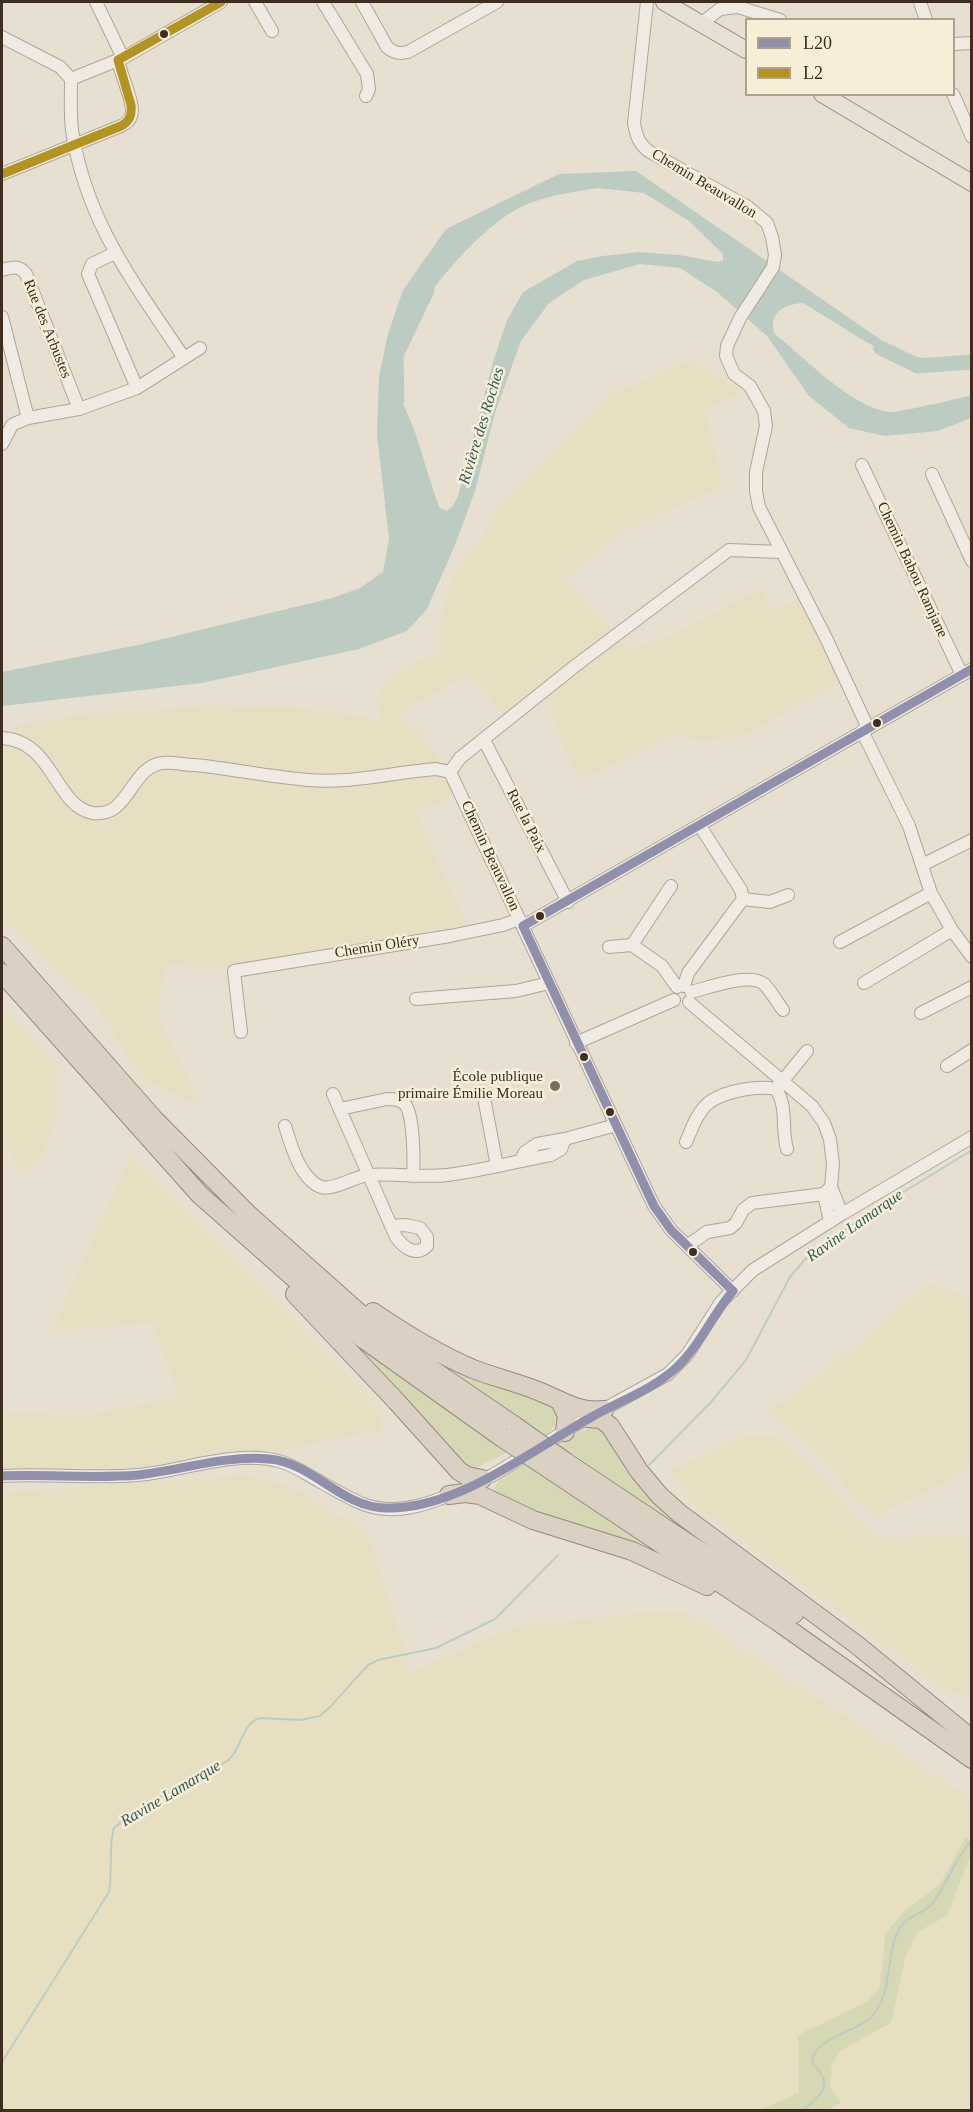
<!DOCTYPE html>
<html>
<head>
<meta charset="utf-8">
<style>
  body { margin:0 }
  #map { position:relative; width:973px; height:2112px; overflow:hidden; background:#e7e0d1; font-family:"Times New Roman",serif }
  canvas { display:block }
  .frame { position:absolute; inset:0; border:3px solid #3d2e20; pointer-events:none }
  .legend { position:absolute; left:745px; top:18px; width:210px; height:78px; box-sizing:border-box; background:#f7eed8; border:2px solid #ada18e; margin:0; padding:8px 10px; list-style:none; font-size:18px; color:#3d2e20 }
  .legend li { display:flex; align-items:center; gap:12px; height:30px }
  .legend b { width:30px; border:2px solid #ada18e }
</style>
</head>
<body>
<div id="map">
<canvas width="973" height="2112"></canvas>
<div class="frame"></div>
<ul class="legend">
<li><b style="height:8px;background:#9090ac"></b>L20</li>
<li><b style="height:8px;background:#b39420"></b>L2</li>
</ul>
</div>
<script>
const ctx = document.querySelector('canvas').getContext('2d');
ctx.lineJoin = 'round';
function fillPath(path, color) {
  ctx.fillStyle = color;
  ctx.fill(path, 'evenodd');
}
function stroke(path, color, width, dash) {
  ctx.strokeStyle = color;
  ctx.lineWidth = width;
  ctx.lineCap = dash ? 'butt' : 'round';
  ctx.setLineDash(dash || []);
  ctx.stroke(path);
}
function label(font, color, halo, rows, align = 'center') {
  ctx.font = font + ' "Times New Roman",serif';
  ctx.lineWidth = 5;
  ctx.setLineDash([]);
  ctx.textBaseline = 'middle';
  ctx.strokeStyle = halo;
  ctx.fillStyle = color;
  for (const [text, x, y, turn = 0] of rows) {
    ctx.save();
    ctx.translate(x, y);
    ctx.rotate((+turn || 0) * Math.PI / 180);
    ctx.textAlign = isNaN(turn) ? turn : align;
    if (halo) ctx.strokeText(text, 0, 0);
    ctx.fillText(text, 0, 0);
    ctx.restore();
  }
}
fillPath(new Path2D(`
  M692 360 742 391 704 411 724 485 621 533 565 578 628 650 668 637 761 589 773 610 805 598 845 680 746 734 704 742 682 736 671 737 595 773 581 775 574 771 544 692 507 722 483 687 466 676 401 711 403 723 419 730 438 757 454 794 443 802 415 811 467 927 231 967 165 965 158 1019 174 1048 200 1106 140 1077 95 1002 54 973 2 919V735L18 725 80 715 205 706 303 708 381 720 377 700 386 682 406 667 439 652 438 635 448 591 457 570 490 524 499 506 525 482 611 394Z
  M2 1002 58 1065 56 1120 43 1155 22 1175 2 1135Z
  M131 1155 276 1300 382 1415 381 1430 274 1451 125 1469 22 1470 2 1472V1413L96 1414 180 1397 152 1323 52 1331Z
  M929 1283 971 1298V1464L948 1481 891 1508 878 1520 853 1499 828 1461 781 1422 765 1413 795 1394 861 1341Z
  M743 1436 780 1437 822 1477 876 1538 964 1535 971 1536 972 1690 968 1697 946 1690 697 1507 667 1471 709 1454Z
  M248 1475 292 1487 368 1534 411 1672 515 1627 649 1612 688 1613 934 1775 971 1798V1841L966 1838 940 1884 903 1912 885 1934 880 1987 868 2001 798 2035 799 2093 758 2110H2V1493Z
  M971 1854V2110H827L841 2103 830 2086 832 2064 840 2051 891 2023 906 1955 919 1931 947 1916Z`), '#e6dfc2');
fillPath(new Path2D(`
  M340 1333 510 1451 472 1470 463 1468 366 1355Z
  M419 1348 542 1398 559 1411 555 1426 546 1435Z
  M596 1425 745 1570 557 1443Z
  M525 1460 664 1555 662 1557 498 1498 493 1490 501 1477Z
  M966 1837 971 1841V1854L947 1916 919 1931 906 1955 891 2023 840 2051 832 2064 830 2086 841 2103 827 2110H758L799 2093 798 2035 868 2001 880 1987 885 1934 903 1912 940 1884Z`), '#d6d7b3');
fillPath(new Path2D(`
  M636 171 903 355 937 360 971 356V362C956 367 933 371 917 365 876 352 839 324 803 303 785 304 767 313 775 334 806 359 850 406 889 412 897 413 962 398 971 395V418L938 431 885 436 849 428 809 396 767 336 717 292 680 268 640 264 584 280 549 303 521 341 495 413 475 491 455 545 427 609 407 631 359 649 202 683 2 706V672L138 645 332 598 360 588 383 572 389 539 377 435 379 376 388 334 403 290 446 229 559 174ZM598 188 644 193 689 221 723 254V260L718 262 679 255 639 252 603 256 577 261 523 292 507 320 493 362 458 496 453 506 447 511 439 507C430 482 423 455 414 429 407 411 396 393 395 374 391 325 477 229 519 208 543 196 571 192 598 188Z`), '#bcccc2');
stroke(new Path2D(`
  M649 1465 712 1401 746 1360 790 1277 807 1257 866 1215 972 1150
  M2 2062 109 1892C113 1870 108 1847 114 1828 138 1808 167 1793 194 1779 204 1773 217 1768 227 1761 242 1750 241 1724 260 1718L300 1720 320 1716 331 1706 368 1665 378 1660 436 1648 495 1619 558 1555
  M804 2110C813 2100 832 2090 821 2074 819 2070 815 2067 812 2063 813 2036 859 2033 874 2014 893 1990 885 1952 901 1926 908 1916 922 1914 931 1905 940 1894 945 1883 952 1870 957 1859 965 1849 972 1839`), '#bcccc2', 2);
stroke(new Path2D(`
  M881 348 918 366 972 362
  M397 400 396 355 427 290`), '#bcccc2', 15);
const minor = new Path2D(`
  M96 2 123 58
  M255 2 272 31
  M323 2 367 74 369 89 366 96
  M362 2 387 47C394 53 399 54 408 52L497 2
  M647 2 634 123C636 135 639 145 650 152L748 207 767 223 772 237 775 255 773 267 740 318 727 346 726 356 734 374 750 386 764 411 766 426 756 472V491L759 507 826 638 868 728
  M920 2 926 20
  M702 23 720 9 738 7 780 20
  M2 37 60 67 71 79
  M954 44 972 43
  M71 79C71 96 70 113 72 130 86 222 134 283 184 358
  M71 79 123 58 221 2
  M953 94 972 137
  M2 174 121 126C125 124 130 121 131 116 136 105 120 74 118 60
  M115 253 92 264 88 274 137 388
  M2 270C12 267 19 265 26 274L79 409
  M2 317 28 418
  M2 444 12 425 16 423 28 418 79 409 137 388 200 348
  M862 465 962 675
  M932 474 972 561
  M862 731 909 826 931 893 952 930 972 957
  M2 738C54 741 55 807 93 813 130 818 130 766 163 763 174 762 185 765 195 765 233 769 271 777 309 780 348 784 396 772 436 769L450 772
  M484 740 568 902
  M450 772 654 1206 671 1230 733 1291
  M450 772 460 758 575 666 729 550 781 552
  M700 826 741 890 743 899 770 902 788 895
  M922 865 972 840
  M523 926 972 669
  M840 942 931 893
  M632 945 671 886
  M609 947 632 945 662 966 677 987
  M864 983 952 930
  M684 986 688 973 743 899
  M691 992C708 988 750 972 764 984 771 991 777 1002 783 1010
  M416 999 516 991 549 983
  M689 1002 812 1106 824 1123 830 1139 833 1164 831 1187 842 1214
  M921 1013 972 987
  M241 1032 234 971 450 936 503 925 519 919
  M576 1043 674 1000
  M947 1066 972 1050
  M333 1094 396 1237C404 1248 416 1257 427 1246V1237L420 1228 405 1225 391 1226
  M485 1103 497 1166
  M340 1109 387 1099C393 1099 400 1099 405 1104 414 1116 414 1161 413 1176
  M285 1126C291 1145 300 1179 321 1187 333 1191 355 1176 369 1175 395 1173 421 1178 447 1175 482 1171 517 1161 551 1155L561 1149 565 1139
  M686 1142C692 1128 698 1110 711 1101 727 1091 757 1085 776 1089
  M787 1149C781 1128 788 1107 776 1089L807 1051
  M521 1160 525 1152 537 1144 565 1139 616 1125
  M824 1194 830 1222
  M687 1246 707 1232 730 1228 736 1223 743 1210 752 1203 824 1194 831 1187
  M2 1476C47 1473 93 1479 138 1475 182 1471 235 1450 278 1461 293 1464 306 1474 319 1481 333 1489 348 1498 363 1504 394 1516 428 1505 456 1492
  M477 1482 493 1475 577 1424 668 1374 687 1355 721 1302 753 1270 842 1214 972 1137`);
const major = new Path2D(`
  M664 2 746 50
  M822 94 972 183`);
const highway = new Path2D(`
  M2 946 154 1119 249 1215 375 1327 408 1353 515 1426
  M2 973 200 1195 362 1338 501 1437
  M295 1294 397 1402 459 1471 467 1476 482 1479
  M373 1312C405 1334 438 1354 473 1369 496 1378 520 1383 543 1393 565 1402 579 1413 604 1410
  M560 1401 567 1416 565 1432
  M588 1418 601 1419 610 1426 639 1471 659 1495 679 1513 857 1645 972 1739
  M566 1462 794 1614
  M558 1475 777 1621 972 1759
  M449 1495 465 1493 480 1495 533 1520 632 1551 707 1586`);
stroke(minor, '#ada599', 14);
stroke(major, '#928b80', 18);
stroke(highway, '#928b80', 20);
stroke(minor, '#efebe3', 12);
stroke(major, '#e6e1d4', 16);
stroke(highway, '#dad1c2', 18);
const highwayBridge = new Path2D(`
  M515 1426 566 1462
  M501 1437 558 1475`);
stroke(highwayBridge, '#928b80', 20, []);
stroke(highwayBridge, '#dad1c2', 18);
stroke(new Path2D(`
  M2 1476C47 1474 93 1479 138 1475 182 1470 225 1455 269 1459 312 1462 341 1507 385 1508 457 1510 530 1451 590 1418 619 1401 652 1390 676 1368 700 1346 712 1315 733 1291L671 1230 654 1206 523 926 972 669`), '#9090ac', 9);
stroke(new Path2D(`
  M118 60 221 2
  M2 174 121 126C130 121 132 115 131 105L118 60`), '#b39420', 9);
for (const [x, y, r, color] of [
  [164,34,5,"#3d2e20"],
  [877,723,5,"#3d2e20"],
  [540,916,5,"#3d2e20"],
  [584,1057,5,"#3d2e20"],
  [555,1086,6,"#786c5e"],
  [610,1112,5,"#3d2e20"],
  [693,1252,5,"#3d2e20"]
]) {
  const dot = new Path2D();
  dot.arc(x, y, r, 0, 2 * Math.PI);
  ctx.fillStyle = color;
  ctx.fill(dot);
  stroke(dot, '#f7eed8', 2);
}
label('15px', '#3d2e20', '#f7eed8', [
  ["Chemin Beauvallon",704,184,31],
  ["Rue des Arbustes",47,329,68],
  ["Chemin Babou Ramjane",912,570,65],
  ["Rue la Paix",526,821,63],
  ["Chemin Beauvallon",490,856,65],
  ["Chemin Oléry",377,947,-9]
]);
label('15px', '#3d2e20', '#f7eed8', [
  ["École publique",543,1077],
  ["primaire Émilie Moreau",543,1094]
], 'right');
label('italic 16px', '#2f5d5a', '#f7eed8', [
  ["Rivière des Roches",482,426,-73],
  ["Ravine Lamarque",855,1226,-35],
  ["Ravine Lamarque",171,1794,-31]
]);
</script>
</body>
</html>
